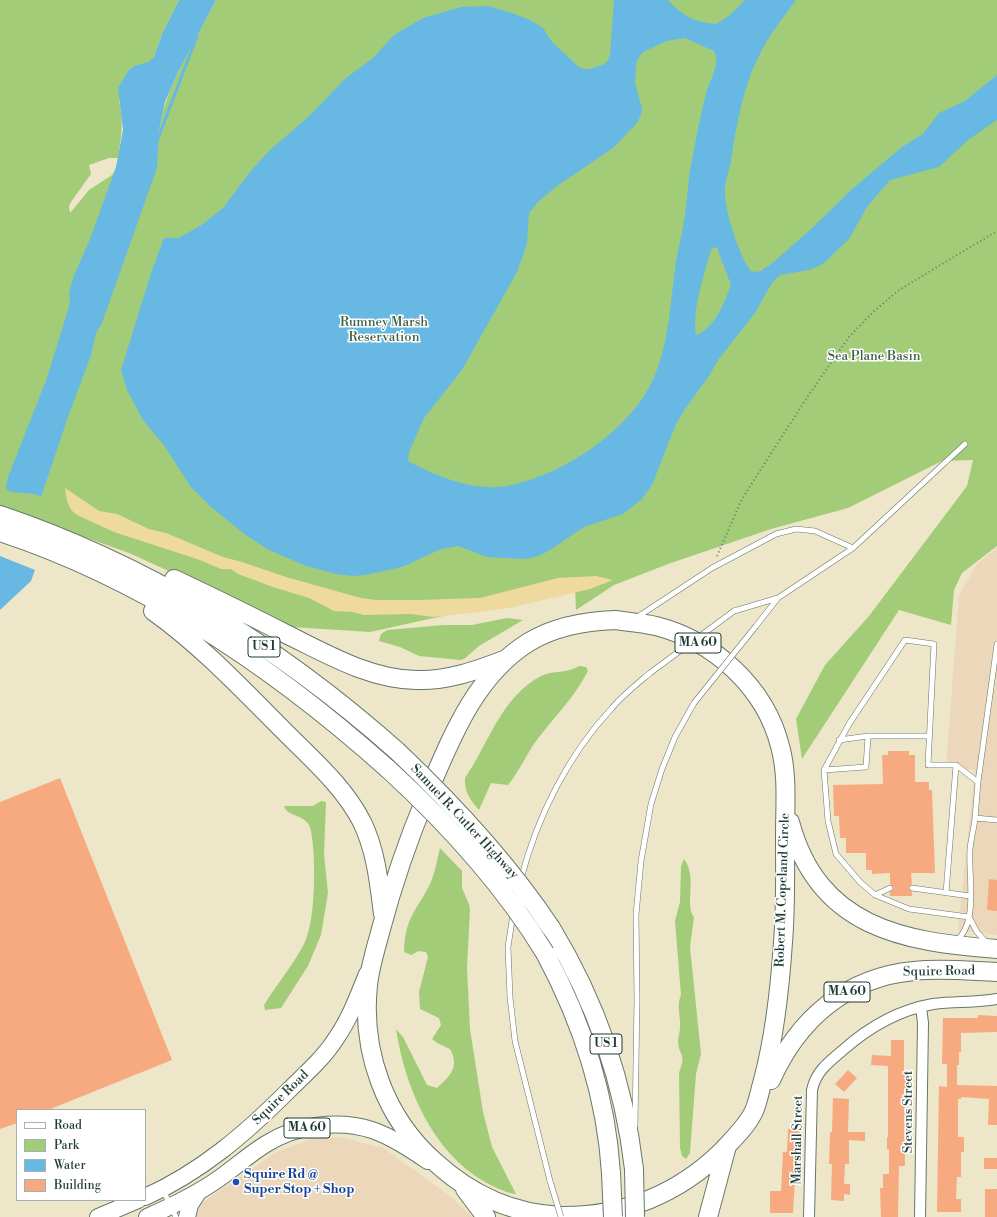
<!DOCTYPE html>
<html>
<head>
<meta charset="utf-8">
<style>
  body { margin:0 }
  #map { position:relative; width:997px; height:1217px; overflow:hidden; background:#ede6c9; font-family:"Libre Bodoni",serif }
  canvas { display:block }
  .legend { position:absolute; left:16px; top:1109px; width:130px; height:92px; box-sizing:border-box; background:#fff; border:1px solid #a5b1ae; margin:0; padding:5px 7px; list-style:none; font-size:12px; color:#1f3d34 }
  .legend li { display:flex; align-items:center; gap:8px; height:20px }
  .legend b { width:20px; border:1px solid #a5b1ae }
</style>
</head>
<body>
<div id="map">
<canvas width="997" height="1217"></canvas>
<ul class="legend">
<li><b style="height:5px;background:#fff"></b>Road</li>
<li><b style="height:11px;background:#a3cc78"></b>Park</li>
<li><b style="height:11px;background:#67b9e3"></b>Water</li>
<li><b style="height:11px;background:#f7aa7f"></b>Building</li>
</ul>
</div>
<script>
const ctx = document.querySelector('canvas').getContext('2d');
ctx.lineJoin = 'round';
function fillPath(path, color) {
  ctx.fillStyle = color;
  ctx.fill(path, 'evenodd');
}
function stroke(path, color, width, dash) {
  ctx.strokeStyle = color;
  ctx.lineWidth = width;
  ctx.lineCap = dash ? 'butt' : 'round';
  ctx.setLineDash(dash || []);
  ctx.stroke(path);
}
function label(font, color, halo, rows, align = 'center') {
  ctx.font = font + ' "Libre Bodoni",serif';
  ctx.lineWidth = 3;
  ctx.setLineDash([]);
  ctx.textBaseline = 'middle';
  ctx.strokeStyle = halo;
  ctx.fillStyle = color;
  for (const [text, x, y, turn = 0] of rows) {
    ctx.save();
    ctx.translate(x, y);
    ctx.rotate((+turn || 0) * Math.PI / 180);
    ctx.textAlign = isNaN(turn) ? turn : align;
    if (halo) ctx.strokeText(text, 0, 0);
    ctx.fillText(text, 0, 0);
    ctx.restore();
  }
}
fillPath(new Path2D(`
  M997 548V935L958 930 975 770 946 768 959 595 977 564Z
  M324 1137 344 1138 383 1148 450 1196 472 1217H195L202 1203 209 1198 277 1152 309 1140Z`), '#edd7bb');
fillPath(new Path2D(`
  M0 0H179L162 34 154 57 119 101C124 121 121 138 118 158H109L89 165 91 174 71 202 69 206 70 213 89 190 112 175 121 161 157 144C162 90 192 47 216 0H997V546L962 573 954 590 951 625 899 610 802 759 796 719 825 665 869 616 967 486 973 460 942 461 848 508 771 529 668 564 614 585 576 610 575 587 370 632 292 627 129 553 0 507Z
  M507 618 523 620 479 646 464 659 460 660 419 656 400 647 379 641 381 634 387 630 444 625H472Z
  M579 666 586 667 588 671C574 698 554 717 536 741 526 755 519 772 508 785L491 783 479 810C470 800 464 791 465 778 489 743 501 697 541 676 553 670 567 674 579 666Z
  M321 801 326 802 324 854 328 893 321 935 308 966 283 1005 281 1008 265 1010 264 1005C277 984 293 965 304 944 316 921 316 856 311 831 308 813 287 818 284 806H313Z
  M440 848 462 871V888L469 904 470 909 467 968 470 1029 483 1112 492 1147 516 1194C506 1193 494 1187 485 1182 432 1152 405 1087 396 1029L403 1037 427 1085 437 1088C450 1076 460 1067 450 1049L437 1043 432 1039 441 1025 439 1018 420 1009 419 992 428 957 426 952 419 951 411 955 404 952C405 917 416 912 430 884 435 873 437 860 440 848Z
  M684 859C698 877 684 905 694 917L690 947 701 1054 696 1074 690 1153 686 1159 682 1156 680 1148 679 1073C687 1052 679 1058 678 1041 678 1037 680 1033 680 1028 681 1016 676 1007 681 995L675 921 680 902 681 866Z`), '#a3cc78');
fillPath(new Path2D(`
  M65 488 99 511 117 514 149 529 166 533 223 557 242 562 286 577 361 598 376 600H419L480 598 558 578 596 576 613 580 590 589 514 607 480 612 433 617 411 614 364 615 353 612 334 611 309 598 273 587 238 574 231 569H221L200 560 114 532 77 515 71 510 67 501Z`), '#eeda9e');
fillPath(new Path2D(`
  M179 0H216L178 72 165 102 159 130 157 168 102 323 96 333 91 355 68 417 41 497C35 492 18 494 8 491L6 488 8 477 47 378 70 303 69 293 73 278 90 239 116 167 123 130 118 88 129 70 134 66 149 62 154 57 162 34Z
  M614 0H668C682 16 696 23 717 24L731 14 745 0H796C784 17 771 32 762 50 743 85 737 123 731 161 729 171 724 184 725 194 726 215 739 255 751 271L759 272 771 264 809 231 850 191 877 168 902 147 923 134 939 113 965 101 997 75V120L968 140 939 167 890 180 867 207 849 239 823 264 809 270 780 275 772 283 755 313 718 360 709 376 685 409 676 424 652 485 641 500 623 514 584 527 550 550 539 556 526 559 487 557 458 546 441 549 402 567 365 575 352 576 336 574 306 566 269 550 247 536 211 507 191 487 163 444 143 420 127 390 121 370 151 273 164 238H179L203 224 223 208 250 172 269 151 309 116 346 78 373 58 394 35 423 18 461 7 488 6 512 13 530 20 543 28 553 43 579 67 584 69H590L602 65 607 62 610 55ZM685 38 714 51C716 56 717 58 716 63 715 73 710 81 707 90 700 116 695 144 690 170 688 185 687 199 685 214 683 232 677 251 675 269 670 306 669 342 654 377 632 431 554 482 498 487 467 489 434 475 408 461L409 452 424 418 462 370 517 272 527 244 529 213 539 201 557 186 613 148 637 123 641 115 642 108 635 83 636 67 637 60 643 52 667 41ZM714 247 717 248 731 285C724 302 715 329 696 335 692 308 704 276 711 250Z
  M0 556 35 570 31 581 0 610Z`), '#67b9e3');
stroke(new Path2D(`
  M157 141 197 36`), '#67b9e3', 3);
fillPath(new Path2D(`
  M888 751H909V755H915V782H929V790H932L935 873H911L912 884 908 888 912 892V896H890V892L894 888 890 884V873L872 874V870H866V853H846V838H840L839 816H834L833 785 883 784 882 755H888Z
  M60 778 172 1060 48 1110H17V1123L0 1129V802Z
  M989 879 997 880V911L987 910Z
  M978 1015 997 1016V1032L961 1033V1052H959V1065H957V1085L997 1086V1125H988L989 1099 961 1097V1099H958V1137H964V1152H961V1177H957L956 1199H961V1212H937L939 1086 947 1087V1064H942L943 1018H978Z
  M891 1040H904V1073H907V1088H904L905 1166H899L898 1217H881L880 1188H883V1174H889V1149H887V1137H888V1066L871 1065 872 1055 891 1056Z
  M848 1070 857 1078 844 1092 835 1084Z
  M833 1098 849 1099 848 1132H865V1141L849 1140V1164H845L844 1184H850V1195L844 1194V1201L831 1200 832 1164H829L830 1132H832Z
  M788 1129H801L800 1143H797L793 1213H770V1191H781L783 1152H787Z
  M984 1158H997V1169H984Z
  M985 1189H997V1217H985Z`), '#f7aa7f');
const lane = new Path2D(`
  M734 611 778 598 853 548 965 444
  M636 618 712 568 776 534 796 529 815 531 853 548
  M756 626 778 598
  M839 740 868 736H929
  M824 770 866 767 868 736
  M978 782 997 644
  M521 879C537 817 568 755 612 708 623 695 637 684 650 673
  M912 888 970 896
  M946 893 956 765
  M875 895 890 888
  M513 914 508 947 510 997 515 1041 550 1181
  M969 917 909 909 875 895 860 882 836 854 828 821 824 770 849 724 905 640 934 644 928 765H956L978 782 975 818
  M969 917 977 932 986 942
  M956 941C979 923 968 875 970 849 971 839 974 828 975 818L997 820
  M635 1126 637 1000 636 915 641 861 651 804 662 769 675 737 694 703
  M163 1190 176 1217`);
const street = new Path2D(`
  M809 1217 812 1090C816 1071 829 1062 843 1050 869 1027 898 1010 933 1004 955 1001 976 1003 997 999
  M920 1217 923 1023 921 1007`);
const primary = new Path2D(`
  M145 1197C201 1172 245 1134 288 1091 305 1074 324 1058 337 1037 350 1018 358 996 367 974
  M98 1217 138 1200
  M147 1217C170 1207 193 1196 214 1182 232 1170 248 1155 266 1144 296 1125 338 1119 372 1130 392 1137 410 1149 428 1161
  M187 1217 190 1205 199 1191`);
const highway = new Path2D(`
  M0 515C148 565 281 648 397 751
  M0 532C146 580 274 667 388 769
  M174 579C212 597 249 615 286 634 327 654 369 679 416 680 447 681 475 671 504 660
  M153 611C202 646 243 690 285 732 313 760 344 787 362 822 376 851 379 882 383 914
  M615 620C629 622 643 623 656 626 714 641 765 687 780 746 788 775 785 805 785 835 785 871 786 906 783 942 780 988 775 1035 763 1080 760 1090 758 1102 754 1111 747 1126 734 1138 723 1150 680 1193 623 1217 561 1216 513 1214 470 1194 435 1162 385 1118 361 1052 368 985 370 966 376 948 381 929 393 884 408 840 426 797 450 741 474 676 529 642 554 627 586 621 615 620Z
  M790 822C818 927 902 942 997 949
  M551 928C596 1002 624 1083 634 1169
  M545 953C582 1022 606 1094 611 1173
  M771 1080C798 1019 847 977 914 971 942 968 970 971 997 972
  M465 1189 486 1217
  M708 1217 727 1146`);
stroke(lane, '#677868', 6);
stroke(street, '#677868', 12);
stroke(primary, '#677868', 18);
stroke(highway, '#677868', 20);
stroke(new Path2D(`
  M717 556 741 501 752 483 808 396 849 337 873 312 899 290 997 231`), '#677868', 2, [1, 3]);
stroke(lane, '#fff', 5);
stroke(street, '#fff', 10);
stroke(primary, '#fff', 16);
stroke(highway, '#fff', 18);
const laneBridge = new Path2D(`
  M650 673 734 611
  M694 703 756 626
  M550 1181 561 1217`);
const highwayBridge = new Path2D(`
  M397 751C454 805 508 863 551 928
  M388 769C448 824 503 884 545 953
  M634 1169 635 1217
  M611 1173 613 1217`);
stroke(laneBridge, '#677868', 6, []);
stroke(highwayBridge, '#677868', 20, []);
stroke(laneBridge, '#fff', 5);
stroke(highwayBridge, '#fff', 18);
for (const [x, y, r, color] of [
  [236,1182,4,"#1a4fb4"]
]) {
  const dot = new Path2D();
  dot.arc(x, y, r, 0, 2 * Math.PI);
  ctx.fillStyle = color;
  ctx.fill(dot);
  stroke(dot, '#fff', 1.5);
}
for (const [x, y, w] of [
  [698,643,46],
  [264,647,32],
  [847,992,46],
  [606,1044,32],
  [307,1128,46]
]) {
  const box = new Path2D();
  box.roundRect(x - w / 2, y - 10, w, 20, 3);
  ctx.fillStyle = '#fff';
  ctx.fill(box);
  stroke(box, '#1f3d34', 1);
}
label('bold 12px', '#1f3d34', null, [
  ["MA 60",698,643],
  ["US 1",264,647],
  ["MA 60",847,992],
  ["US 1",606,1044],
  ["MA 60",307,1128]
]);
label('13px', '#406145', '#fff', [
  ["Rumney Marsh",384,323],
  ["Reservation",384,338],
  ["Sea Plane Basin",874,357]
]);
label('13px', '#1f3d34', '#fff', [
  ["Samuel R. Cutler Highway",464,822,47],
  ["Robert M. Copeland Circle",783,890,-88],
  ["Squire Road",939,972,-1],
  ["Squire Road",281,1098,-44],
  ["Stevens Street",909,1112,-90],
  ["Marshall Street",798,1140,-89]
]);
label('bold 13px', '#164399', '#fff', [
  ["Squire Rd @",244,1175],
  ["Super Stop + Shop",244,1190]
], 'left');
</script>
</body>
</html>
